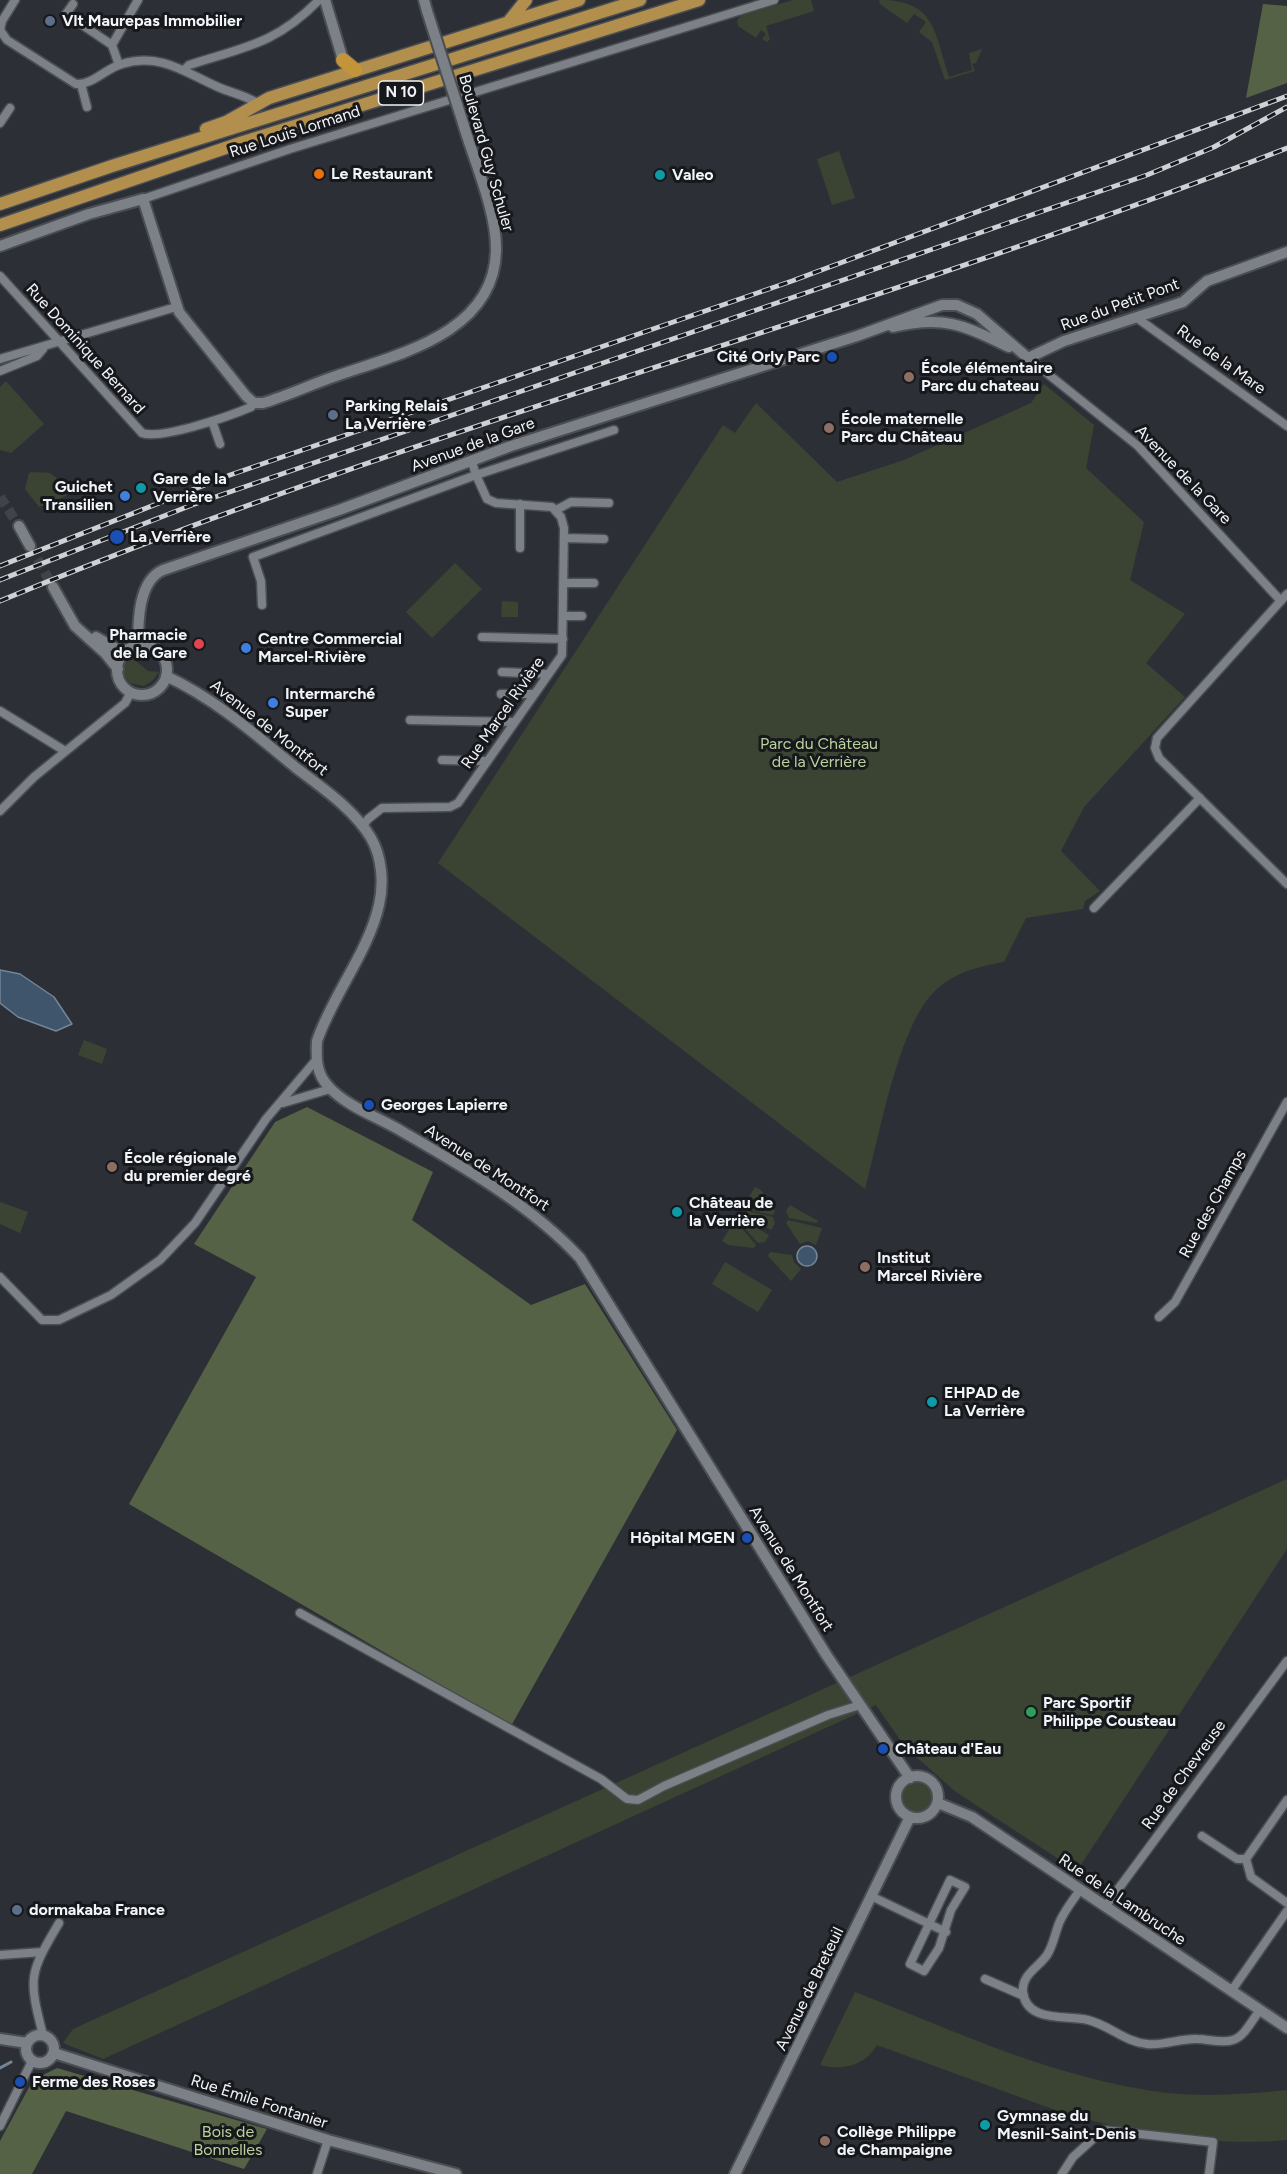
<!DOCTYPE html>
<html>
<head>
<meta charset="utf-8">
<style>
  body { margin:0 }
  canvas { display:block; background:#2c3036 }
</style>
</head>
<body>
<canvas width="1287" height="2174"></canvas>
<script>
const ctx = document.querySelector('canvas').getContext('2d');
ctx.lineJoin = 'round';
function fillPath(path, color) {
  ctx.fillStyle = color;
  ctx.fill(path, 'evenodd');
}
function stroke(path, color, width, dash) {
  ctx.strokeStyle = color;
  ctx.lineWidth = width;
  ctx.lineCap = dash ? 'butt' : 'round';
  ctx.setLineDash(dash || []);
  ctx.stroke(path);
}
function label(font, color, halo, rows, align = 'center') {
  ctx.font = font + ' Figtree,sans-serif';
  ctx.lineWidth = 6;
  ctx.setLineDash([]);
  ctx.textBaseline = 'middle';
  ctx.strokeStyle = halo;
  ctx.fillStyle = color;
  for (const [text, x, y, turn = 0] of rows) {
    ctx.save();
    ctx.translate(x, y);
    ctx.rotate((+turn || 0) * Math.PI / 180);
    ctx.textAlign = isNaN(turn) ? turn : align;
    if (halo) ctx.strokeText(text, 0, 0);
    ctx.fillText(text, 0, 0);
    ctx.restore();
  }
}
fillPath(new Path2D(`
  M793 0H811L814 11 766 26 770 39 767 42 762 39 766 34 761 30 756 38 738 26 737 20 741 16Z
  M879 0C936 0 934 32 949 77L972 70 969 53 982 49 976 63 972 64 975 71 945 80 932 42 919 32 926 22 914 14 907 23 880 4Z
  M839 151 855 198 832 205 817 159Z
  M6 381 44 424 11 453 0 450V387Z
  M1044 384 1094 425 1086 468 1144 522 1130 580 1185 614 1146 663 1185 697 1084 807 1061 851 1100 891 1085 901 1083 909 1026 918 1004 962C979 966 952 973 934 992 898 1027 879 1138 865 1189L438 863 723 425 735 433 756 403 837 482 904 460 1031 403Z
  M32 472 50 473 66 486V496L39 507 25 489 29 473Z
  M455 563 482 589 432 638 406 612Z
  M502 601 518 602V617H501Z
  M132 658 148 671 159 672 153 680 144 686 130 683 123 674V663Z
  M84 1040 107 1049 102 1064 78 1055Z
  M755 1187 761 1190 775 1211 773 1215 748 1210 744 1206Z
  M0 1202 28 1212 20 1233 0 1224Z
  M790 1205 818 1221 817 1223 789 1218 786 1211Z
  M748 1211 773 1217 775 1223 771 1230 745 1215Z
  M743 1220 769 1235 765 1242 758 1243 741 1224Z
  M788 1220 822 1228 816 1245 808 1241 800 1244 786 1223Z
  M734 1222 739 1225 756 1245 754 1248 728 1245 722 1241Z
  M770 1252 792 1255 794 1262 801 1269 791 1281 768 1256Z
  M725 1262 772 1290 758 1312 712 1284Z
  M1287 1479V1549L1077 1871 956 1792 905 1747 876 1705 103 2059 63 2043 73 2029Z
  M900 1797a16 16 0 1 1 32 0a16 16 0 1 1-32 0Z
  M855 1992C957 2032 1058 2080 1168 2093 1208 2097 1247 2094 1287 2090V2140C1215 2147 1136 2133 1066 2114L877 2045C865 2066 842 2071 820 2065Z`), '#3b4332');
fillPath(new Path2D(`
  M1263 4 1287 6V83L1246 98Z
  M307 1107 433 1172 412 1220 531 1305 585 1284 677 1430 511 1726 129 1504 256 1277 194 1244 275 1122Z
  M57 2068 267 2129 244 2169 66 2111 32 2174H0V2141L33 2080Z`), '#556245');
const water = new Path2D(`
  M0 970 20 974 54 997 72 1024 56 1031 18 1017 0 1003Z
  M797 1256a10 10 0 1 1 20 0a10 10 0 1 1-20 0Z`);
fillPath(water, '#3e556c');
stroke(water, '#748596', 1.5);
stroke(new Path2D(`
  M0 2068 11 2062`), '#748596', 3);
stroke(new Path2D(`
  M0 497 19 526
  M30 546 53 587`), '#404449', 10, [10, 5]);
const minor = new Path2D(`
  M73 4 66 14 112 45
  M0 30 7 40 76 84C93 85 106 68 122 64 160 52 186 73 218 87 231 93 245 95 257 103
  M0 30 2 21 15 0
  M119 65 112 45 138 0
  M185 69 189 65C245 47 276 44 319 0
  M81 84 87 107
  M0 123 10 108
  M143 199 290 149 774 0
  M0 276 142 433C161 440 230 416 251 407L254 403
  M1137 318 1287 426
  M1028 358 1138 446 1281 601
  M0 359 176 307
  M0 371 37 356 43 349
  M212 421 220 444
  M472 462 476 475 614 430
  M556 510 571 502 609 503
  M564 538 604 539
  M520 548V504
  M564 583H594
  M1287 594 1157 738 1155 748 1159 758 1287 884
  M262 605 261 581 253 557 476 475 487 499 496 503 552 507 561 517 564 528 562 655 458 803 450 807 382 808 368 819 363 826
  M563 616H582
  M482 637 563 639
  M502 672 547 674
  M501 694H533
  M0 711 65 751
  M410 720 514 722
  M442 760 487 761
  M0 811 34 777 125 703 131 692
  M1094 908 1200 798
  M283 1103 330 1089
  M0 1277 42 1320H59L111 1295 160 1260 195 1223 266 1119 316 1060
  M1159 1317 1175 1302 1287 1102
  M300 1613 601 1779 627 1799 638 1800 664 1786 828 1715 860 1705
  M1287 1800 1246 1859 1251 1877 1287 1903
  M1202 1836 1237 1859H1246
  M950 1880 965 1887 951 1910 939 1948 924 1971 910 1964Z
  M1080 1890C1073 1900 1065 1910 1060 1921 1055 1932 1054 1944 1047 1955 1039 1967 1021 1975 1023 1992 1026 2023 1067 2015 1088 2020 1109 2025 1125 2042 1147 2044 1164 2046 1180 2038 1197 2039 1209 2039 1221 2044 1233 2040 1245 2036 1252 2020 1260 2010
  M873 1897 946 1932
  M1105 1907 1287 1661
  M0 1955 42 1952
  M985 1979 1024 1996
  M1232 1990 1287 1911
  M43 2035C28 1977 29 1974 59 1923
  M0 2126 32 2061
  M317 2174 328 2140
  M1062 2174 1073 2157 1103 2130 1213 2142 1209 2174`);
const tertiary = new Path2D(`
  M325 0 343 60
  M424 0 427 11
  M0 246 89 214 143 199 179 312 246 396 254 403H263C287 396 312 384 336 376 399 354 494 333 496 251 497 212 474 161 463 123
  M893 327C944 315 963 325 1009 347
  M1028 358 1064 341 1183 302 1207 281 1287 252
  M19 526 30 546
  M53 587 75 626 105 653 118 669
  M96 637 124 653
  M138 645C138 622 138 581 163 570L339 510 511 446 857 336 942 305H957L977 314 1028 358
  M117 670a25 25 0 1 1 50 0a25 25 0 1 1-50 0Z
  M166 676C215 699 254 733 295 767 322 788 354 809 371 838 382 857 384 883 379 905 368 953 333 994 317 1041 316 1058 316 1074 329 1087 347 1107 380 1118 403 1132 465 1168 531 1205 580 1258L827 1656 910 1778
  M896 1797a21 21 0 1 1 42 0a21 21 0 1 1-42 0Z
  M938 1803 972 1817 1287 2028
  M26 2049a14 14 0 1 1 28 0a14 14 0 1 1-28 0Z
  M0 2039 27 2043
  M54 2053 328 2140 456 2174
  M735 2174 910 1817`);
const primary = new Path2D(`
  M510 20 526 0
  M206 129 226 122 269 98 579 0
  M0 204 112 166 640 0
  M0 225 240 143 699 0`);
const trunk = new Path2D(`
  M343 60 355 70`);
stroke(minor, '#4a4d52', 11);
stroke(tertiary, '#4a4d52', 14);
stroke(primary, '#4a4d52', 15);
stroke(trunk, '#4a4d52', 16);
stroke(minor, '#7c8187', 8);
stroke(tertiary, '#7c8187', 10);
stroke(primary, '#b28f4d', 12);
stroke(trunk, '#c4943a', 14);
const rail = new Path2D(`
  M0 566 230 475 792 281 1287 96
  M0 580 192 505 1147 175 1214 147 1287 107
  M0 601C421 427 863 314 1287 148`);
stroke(rail, '#ced1d5', 5);
stroke(rail, '#16181b', 3, [9]);
const tertiaryBridge = new Path2D(`
  M427 11 463 123`);
stroke(tertiaryBridge, '#4a4d52', 14, []);
stroke(tertiaryBridge, '#7c8187', 10);
for (const [x, y, r, color] of [
  [50,21,6,"#5c6f8a"],
  [319,174,6,"#e8710a"],
  [660,175,6,"#0f9aa8"],
  [832,357,6,"#1a4fb4"],
  [909,377,6,"#8d6e63"],
  [333,415,6,"#5c6f8a"],
  [829,428,6,"#8d6e63"],
  [141,488,6,"#0f9aa8"],
  [125,496,6,"#3f7fe0"],
  [117,537,8,"#1a4fb4"],
  [199,644,6,"#e0444e"],
  [246,648,6,"#3f7fe0"],
  [273,703,6,"#3f7fe0"],
  [369,1105,6,"#1a4fb4"],
  [112,1167,6,"#8d6e63"],
  [677,1212,6,"#0f9aa8"],
  [865,1267,6,"#8d6e63"],
  [932,1402,6,"#0f9aa8"],
  [747,1538,6,"#1a4fb4"],
  [1031,1712,6,"#2e9e5b"],
  [883,1749,6,"#1a4fb4"],
  [17,1910,6,"#5c6f8a"],
  [20,2082,6,"#1a4fb4"],
  [985,2125,6,"#0f9aa8"],
  [825,2141,6,"#8d6e63"]
]) {
  const dot = new Path2D();
  dot.arc(x, y, r, 0, 2 * Math.PI);
  ctx.fillStyle = color;
  ctx.fill(dot);
  stroke(dot, '#16181b', 2);
}
for (const [x, y, w] of [
  [401,93,45]
]) {
  const box = new Path2D();
  box.roundRect(x - w / 2, y - 12, w, 24, 4.5);
  ctx.fillStyle = '#16181b';
  ctx.fill(box);
  stroke(box, '#f1f4f8', 1.5);
}
label('bold 15px', '#f1f4f8', null, [
  ["N 10",401,93]
]);
label('bold 16px', '#f1f4f8', '#16181b', [
  ["Vlt Maurepas Immobilier",62,21],
  ["Le Restaurant",331,174],
  ["Valeo",672,175],
  ["Cité Orly Parc",820,357,"right"],
  ["École élémentaire",921,368],
  ["Parc du chateau",921,386],
  ["Parking Relais",345,406],
  ["La Verrière",345,424],
  ["École maternelle",841,419],
  ["Parc du Château",841,437],
  ["Gare de la",153,479],
  ["Verrière",153,497],
  ["Guichet",113,487,"right"],
  ["Transilien",113,505,"right"],
  ["La Verrière",130,537],
  ["Pharmacie",187,635,"right"],
  ["de la Gare",187,653,"right"],
  ["Centre Commercial",258,639],
  ["Marcel-Rivière",258,657],
  ["Intermarché",285,694],
  ["Super",285,712],
  ["Georges Lapierre",381,1105],
  ["École régionale",124,1158],
  ["du premier degré",124,1176],
  ["Château de",689,1203],
  ["la Verrière",689,1221],
  ["Institut",877,1258],
  ["Marcel Rivière",877,1276],
  ["EHPAD de",944,1393],
  ["La Verrière",944,1411],
  ["Hôpital MGEN",735,1538,"right"],
  ["Parc Sportif",1043,1703],
  ["Philippe Cousteau",1043,1721],
  ["Château d'Eau",895,1749],
  ["dormakaba France",29,1910],
  ["Ferme des Roses",32,2082],
  ["Gymnase du",997,2116],
  ["Mesnil-Saint-Denis",997,2134],
  ["Collège Philippe",837,2132],
  ["de Champaigne",837,2150]
], 'left');
label('16px', '#f1f4f8', '#16181b', [
  ["Rue Louis Lormand",295,132,-18],
  ["Boulevard Guy Schuler",486,153,74],
  ["Rue du Petit Pont",1120,305,-20],
  ["Rue Dominique Bernard",85,349,48],
  ["Rue de la Mare",1221,360,36],
  ["Avenue de la Gare",473,445,-20],
  ["Avenue de la Gare",1183,475,46],
  ["Rue Marcel Rivière",503,713,-55],
  ["Avenue de Montfort",269,728,38],
  ["Avenue de Montfort",487,1168,33],
  ["Rue des Champs",1213,1204,-61],
  ["Avenue de Montfort",791,1569,58],
  ["Rue de Chevreuse",1184,1775,-54],
  ["Rue de la Lambruche",1122,1900,34],
  ["Avenue de Breteuil",810,1989,-64],
  ["Rue Émile Fontanier",259,2102,18]
]);
label('16px', '#bad29b', '#16181b', [
  ["Parc du Château",819,744],
  ["de la Verrière",819,762],
  ["Bois de",228,2132],
  ["Bonnelles",228,2150]
]);
</script>
</body>
</html>
